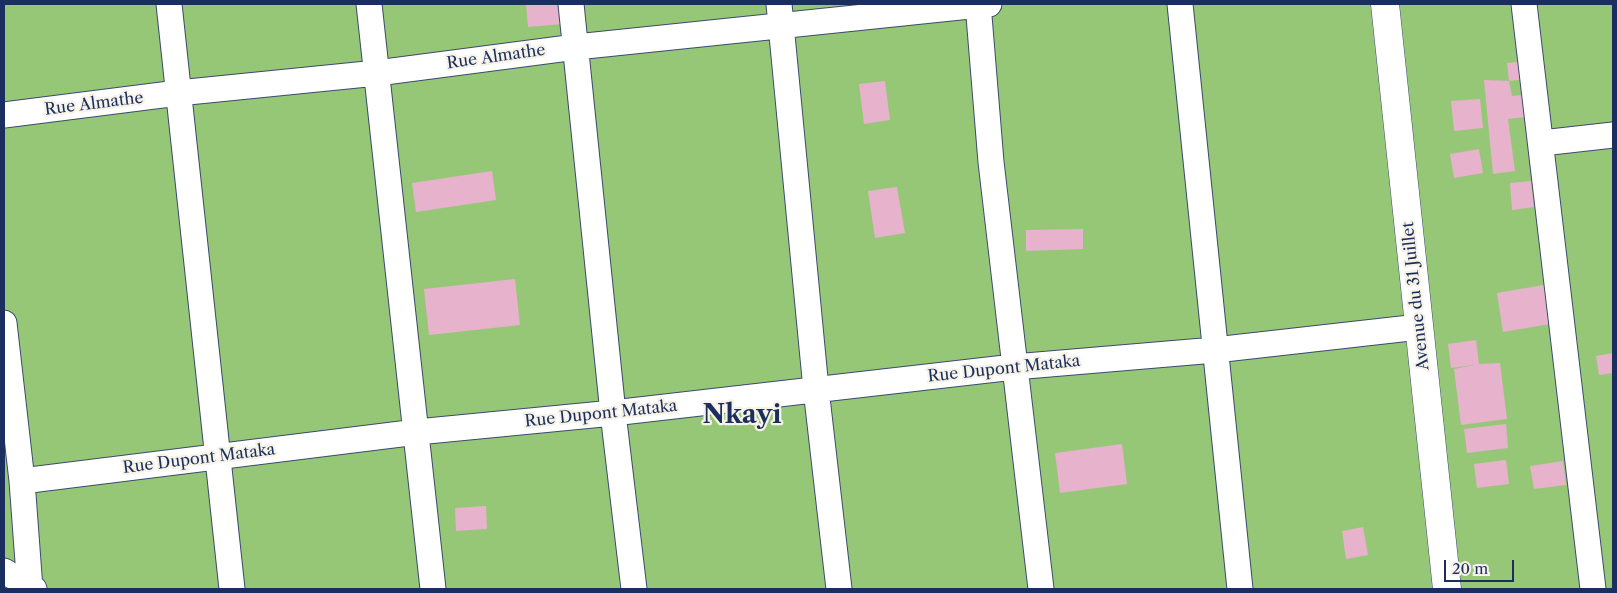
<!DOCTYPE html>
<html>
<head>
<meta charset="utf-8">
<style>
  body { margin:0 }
  #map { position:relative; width:1617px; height:593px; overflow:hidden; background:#eee3c5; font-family:"Libre Caslon Text",serif }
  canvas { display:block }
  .frame { position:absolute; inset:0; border:5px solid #1b2f5e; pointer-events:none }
  .scale { position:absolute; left:1444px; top:560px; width:70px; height:22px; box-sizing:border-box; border:2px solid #1b2f5e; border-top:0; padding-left:6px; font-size:15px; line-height:18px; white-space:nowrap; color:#1b2f5e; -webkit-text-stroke:4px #f7f3e8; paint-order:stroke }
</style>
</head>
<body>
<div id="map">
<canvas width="1617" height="593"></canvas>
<div class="frame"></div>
<div class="scale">20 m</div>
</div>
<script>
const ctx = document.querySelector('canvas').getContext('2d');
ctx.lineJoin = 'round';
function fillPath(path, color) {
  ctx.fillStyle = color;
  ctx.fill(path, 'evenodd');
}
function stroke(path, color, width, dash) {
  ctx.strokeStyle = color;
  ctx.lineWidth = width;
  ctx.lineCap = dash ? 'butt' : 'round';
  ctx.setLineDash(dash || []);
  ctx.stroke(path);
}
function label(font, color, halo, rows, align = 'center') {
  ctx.font = font + ' "Libre Caslon Text",serif';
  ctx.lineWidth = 4.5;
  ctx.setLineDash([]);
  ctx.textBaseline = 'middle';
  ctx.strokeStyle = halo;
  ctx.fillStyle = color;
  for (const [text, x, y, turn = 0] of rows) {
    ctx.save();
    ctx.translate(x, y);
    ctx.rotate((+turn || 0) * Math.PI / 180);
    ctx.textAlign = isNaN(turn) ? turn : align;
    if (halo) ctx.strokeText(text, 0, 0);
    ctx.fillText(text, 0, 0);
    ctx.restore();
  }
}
fillPath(new Path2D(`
  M4 4H1613V589H4Z`), '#96c777');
fillPath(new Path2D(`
  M526 4H559L562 24 528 27Z
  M1526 61 1528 79 1509 81 1507 63Z
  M1484 80 1509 81 1512 96 1533 94 1535 116 1508 119 1515 171 1493 174Z
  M885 81 890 120 864 124 859 84Z
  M1480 99 1483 128 1454 131 1451 101Z
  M1479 149 1483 173 1454 178 1450 154Z
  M492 171 496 200 416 212 412 183Z
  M1531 181 1534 207 1512 210 1510 183Z
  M897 187 905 233 875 238 868 191Z
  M1083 229V249L1026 251V230Z
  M515 279 520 325 429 335 424 289Z
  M1549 284 1556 323 1503 332 1497 293Z
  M1476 340 1479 364 1500 363 1507 419 1461 425 1454 369 1474 365 1451 368 1448 344Z
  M1613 353V373L1599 375 1596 356Z
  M1506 424 1508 448 1467 453 1464 429Z
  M1122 444 1127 484 1060 493 1055 453Z
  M1506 460 1509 484 1477 488 1474 464Z
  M1563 461 1566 485 1534 489 1530 466Z
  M486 506 487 529 456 531 455 508Z
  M1363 527 1368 555 1346 559 1342 531Z`), '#e7b2cc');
const minor = new Path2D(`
  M169 4 232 589
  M369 4 433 589
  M571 4 613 413 634 589
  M779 4 816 389 839 589
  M978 4 991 162 1041 589
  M1180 4 1240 589
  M1524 4 1593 589
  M4 115 178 93 377 73 576 47 989 4
  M1542 143 1613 135
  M4 323 22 481 30 589
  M22 481 417 432 613 413 1014 367 1215 350 1419 327
  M4 571 34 589`);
const tertiary = new Path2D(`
  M1385 4 1447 589`);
stroke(minor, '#3b4a6d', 27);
stroke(tertiary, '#3b4a6d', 29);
stroke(minor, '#fff', 25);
stroke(tertiary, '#fff', 28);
label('16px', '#1b2f5e', '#f7f3e8', [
  ["Rue Almathe",496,57,-8],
  ["Rue Almathe",94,104,-7],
  ["Avenue du 31 Juillet",1416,296,-96],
  ["Rue Dupont Mataka",1004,369,-6],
  ["Rue Dupont Mataka",601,414,-6],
  ["Rue Dupont Mataka",199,459,-7]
]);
label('bold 26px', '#1b2f5e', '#f7f3e8', [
  ["Nkayi",742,415]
]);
</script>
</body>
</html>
